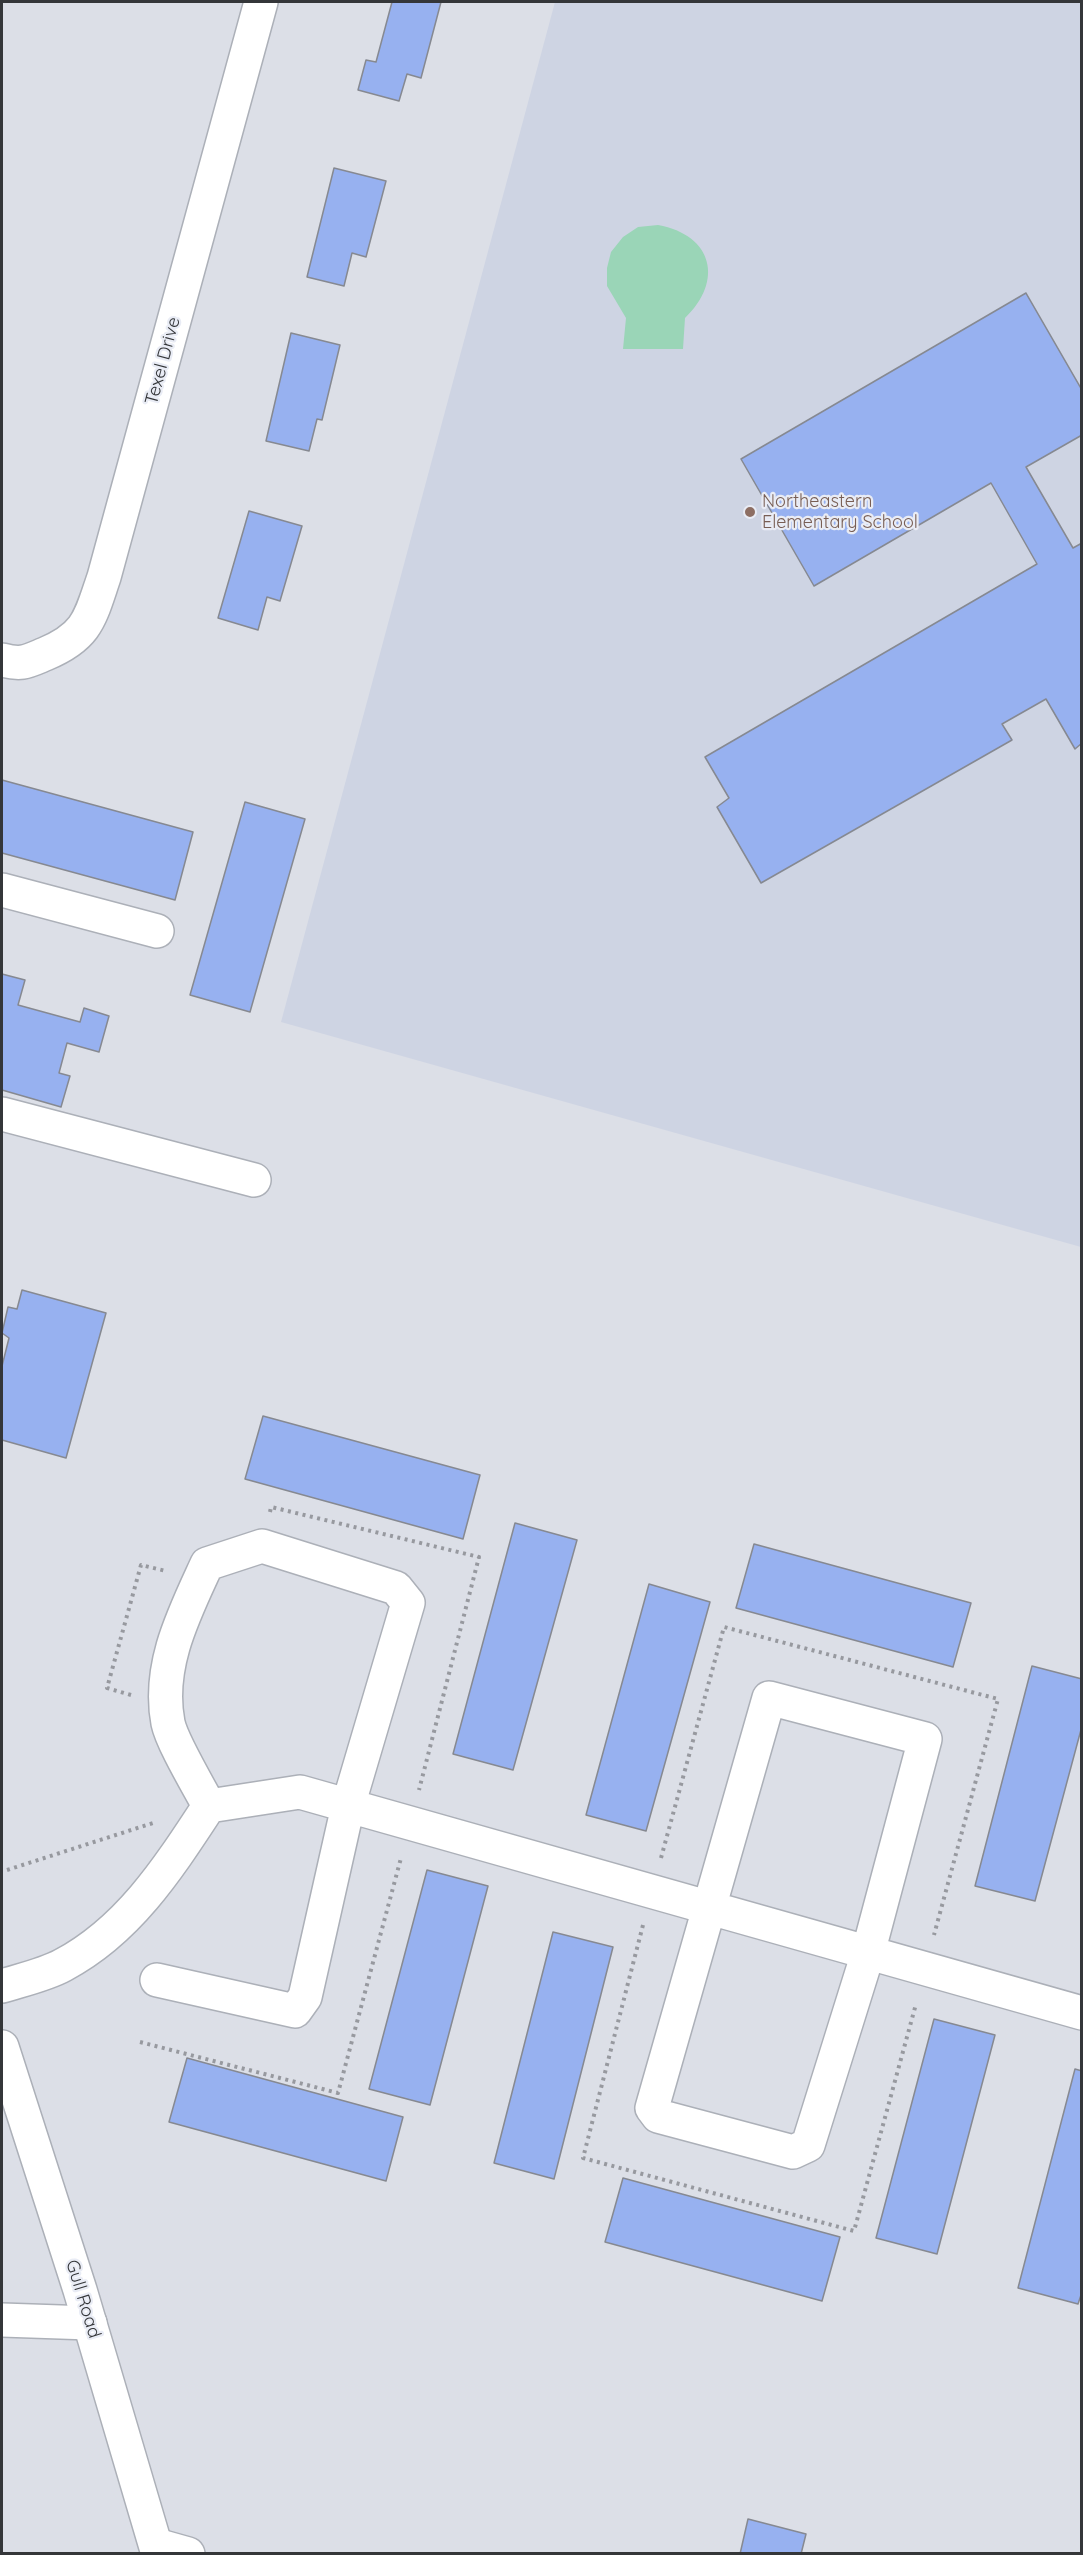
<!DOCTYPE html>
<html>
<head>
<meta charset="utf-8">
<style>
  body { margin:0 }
  #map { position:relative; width:1083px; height:2555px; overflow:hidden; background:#dcdfe7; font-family:Quicksand,sans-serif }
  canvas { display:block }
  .frame { position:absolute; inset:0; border:3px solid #343639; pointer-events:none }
</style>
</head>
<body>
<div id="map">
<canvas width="1083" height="2555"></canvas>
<div class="frame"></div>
</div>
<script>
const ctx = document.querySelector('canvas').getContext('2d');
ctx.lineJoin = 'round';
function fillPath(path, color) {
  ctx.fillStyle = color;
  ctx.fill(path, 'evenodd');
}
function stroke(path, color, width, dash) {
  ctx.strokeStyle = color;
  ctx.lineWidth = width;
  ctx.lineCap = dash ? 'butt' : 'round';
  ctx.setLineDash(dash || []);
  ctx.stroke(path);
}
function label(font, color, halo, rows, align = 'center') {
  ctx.font = font + ' Quicksand,sans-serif';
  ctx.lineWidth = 4.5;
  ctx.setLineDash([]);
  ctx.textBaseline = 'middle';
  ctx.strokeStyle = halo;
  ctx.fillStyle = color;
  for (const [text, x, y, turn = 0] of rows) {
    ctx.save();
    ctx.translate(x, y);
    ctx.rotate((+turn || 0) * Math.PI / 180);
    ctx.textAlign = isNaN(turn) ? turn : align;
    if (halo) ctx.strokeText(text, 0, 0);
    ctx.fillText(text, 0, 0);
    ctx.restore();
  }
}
fillPath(new Path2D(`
  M555 2H1081V1247L281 1022Z`), '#ced4e3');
fillPath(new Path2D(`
  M658 225C713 235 724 281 685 318L683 349H623L626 318 607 286V268L611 252 623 237 638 227Z`), '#9ad5b7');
const building = new Path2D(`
  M392 2H441L421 78 407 74 399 101 358 90 366 60 376 62Z
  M334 168 386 181 366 257 352 253 344 286 307 277Z
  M1026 293 1082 390V435L1026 467 1073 548 1082 543V743L1075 749 1046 699 1002 724 1012 740 761 883 717 807 729 798 705 757 1037 564 991 483 814 586 741 459Z
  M291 333 340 345 322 420 317 419 309 451 266 441Z
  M249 511 302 526 280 601 267 597 258 630 218 618Z
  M2 780 193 832 175 900 2 853Z
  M245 802 305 819 250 1012 190 995Z
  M2 974 25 980 18 1005 80 1022 84 1008 109 1016 99 1052 67 1043 59 1073 70 1076 61 1107 2 1090Z
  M22 1290 106 1313 66 1458 2 1440V1366L9 1338 2 1333 8 1307 17 1309Z
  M263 1416 480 1475 463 1539 245 1479Z
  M515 1523 577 1540 513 1770 453 1754Z
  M754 1544 971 1603 953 1667 736 1608Z
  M649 1584 710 1602 646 1831 586 1815Z
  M1032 1666 1082 1679V1726L1035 1901 975 1886Z
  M427 1870 488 1886 430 2105 369 2089Z
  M553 1932 613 1947 554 2179 494 2163Z
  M934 2019 995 2035 937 2254 876 2238Z
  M187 2058 403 2117 386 2181 169 2122Z
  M1075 2069 1082 2071V2292L1078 2304 1018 2288Z
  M623 2178 840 2237 822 2301 605 2242Z
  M748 2519 806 2534 801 2554H740Z`);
fillPath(building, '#97b1f0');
stroke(building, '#868991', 1.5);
const minor = new Path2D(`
  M2 660C22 665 26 662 45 654 88 636 90 618 104 577L261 2
  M2 890 157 931
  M2 1114 254 1180
  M769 1698 925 1739 868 1953 808 2145 793 2152 658 2116 652 2108Z
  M157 1980 295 2011 305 1997 348 1806 408 1603 396 1588 262 1546 207 1564C184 1614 157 1666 168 1723 172 1742 199 1787 209 1806
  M2 1986C21 1980 45 1975 63 1965 129 1930 169 1867 209 1806L300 1792 1082 2013
  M2 2320 90 2323
  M156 2545 188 2554`);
const major = new Path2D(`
  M2 2047 80 2290 158 2554`);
stroke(minor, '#acb0b8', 36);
stroke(major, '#acb0b8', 36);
stroke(new Path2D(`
  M270 1512 271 1507 479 1557 419 1790
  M131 1695 107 1688 141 1565 166 1571
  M661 1858 724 1627 998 1699 934 1935
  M7 1870 153 1823
  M643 1925 583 2158 854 2231 916 2004
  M140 2042 338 2093 401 1858`), '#97999f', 4, [3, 4.5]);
stroke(minor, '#fff', 33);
stroke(major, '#fff', 33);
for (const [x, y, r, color] of [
  [750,512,6,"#8d6e63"]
]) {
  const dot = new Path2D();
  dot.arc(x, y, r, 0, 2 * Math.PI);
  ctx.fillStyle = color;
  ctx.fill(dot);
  stroke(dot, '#e9ecf5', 2);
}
label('18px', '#343639', '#e9ecf5', [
  ["Texel Drive",163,361,-75],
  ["Gull Road",83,2299,73]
]);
label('18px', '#785e54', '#e9ecf5', [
  ["Northeastern",762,502],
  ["Elementary School",762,523]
], 'left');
</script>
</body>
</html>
